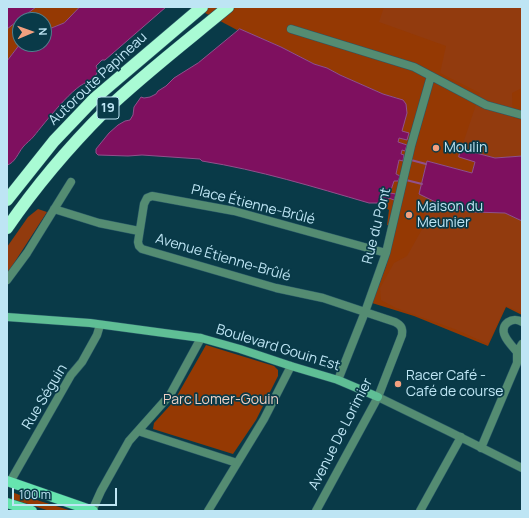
<!DOCTYPE html>
<html>
<head>
<meta charset="utf-8">
<style>
  body { margin:0 }
  #map { position:relative; width:529px; height:518px; overflow:hidden; background:#093a48; font-family:Manrope,sans-serif }
  canvas { display:block }
  .frame { position:absolute; inset:0; border:8px solid #bee5f4; pointer-events:none }
  .north { position:absolute; left:12px; top:12px; width:40px; height:40px; box-sizing:border-box; background:#093a48; border:1px solid #517e8d; border-radius:50%; rotate:88deg; font-size:11px; font-weight:700; line-height:16px; text-align:center; color:#bee5f4 }
  .north::after { content:''; display:block; margin:auto; width:14px; height:18px; background:#f2a07f; clip-path:polygon(50% 0,100% 100%,50% 72%,0 100%) }
  .scale { position:absolute; left:12px; top:488px; width:105px; height:18px; box-sizing:border-box; border:2px solid #bee5f4; border-top:0; padding-left:5px; font-size:12px; line-height:14px; white-space:nowrap; color:#bee5f4; -webkit-text-stroke:3px #093a48; paint-order:stroke }
</style>
</head>
<body>
<div id="map">
<canvas width="529" height="518"></canvas>
<div class="frame"></div>
<div class="north">N</div>
<div class="scale">100 m</div>
</div>
<script>
const ctx = document.querySelector('canvas').getContext('2d');
ctx.lineJoin = 'round';
function fillPath(path, color) {
  ctx.fillStyle = color;
  ctx.fill(path, 'evenodd');
}
function stroke(path, color, width, dash) {
  ctx.strokeStyle = color;
  ctx.lineWidth = width;
  ctx.lineCap = dash ? 'butt' : 'round';
  ctx.setLineDash(dash || []);
  ctx.stroke(path);
}
function label(font, color, halo, rows, align = 'center') {
  ctx.font = font + ' Manrope,sans-serif';
  ctx.lineWidth = 3.5;
  ctx.setLineDash([]);
  ctx.textBaseline = 'middle';
  ctx.strokeStyle = halo;
  ctx.fillStyle = color;
  for (const [text, x, y, turn = 0] of rows) {
    ctx.save();
    ctx.translate(x, y);
    ctx.rotate((+turn || 0) * Math.PI / 180);
    ctx.textAlign = isNaN(turn) ? turn : align;
    if (halo) ctx.strokeText(text, 0, 0);
    ctx.fillText(text, 0, 0);
    ctx.restore();
  }
}
fillPath(new Path2D(`
  M36 7H80L64 23 44 31V20H20V44L7 61V29Z
  M194 7H522V156L480 155 475 162 472 173 427 161 419 194 522 221V315L506 307 488 346 414 316 372 303 386 266 396 228 387 225 389 210 386 208 388 198 394 199 390 193 394 180 398 181 400 176 396 174 399 160 403 161 404 155 401 154 402 150 406 145 398 142 399 138 407 140 409 134 401 131 407 113 397 98 383 94 340 75 327 68 314 64 281 47 240 29 237 30Z
  M206 345 274 366 278 370V376L256 420 233 454 153 429 154 423 174 401Z
  M14 493 72 511H50L11 499Z`), '#953903');
fillPath(new Path2D(`
  M384 7H522V88L512 93 513 118 522 120V156L495 158 461 149 480 93 440 73 446 46 379 22Z
  M419 194 446 207 474 212 505 213 522 221V313L506 306 488 344 457 330 396 308 381 300 380 288 394 263 407 256 425 224V215L417 206 416 200Z
  M38 209 47 212 7 274V247L28 217Z`), '#923b0e');
const water = new Path2D(`
  M7 7H36L7 29Z
  M80 7H166L105 60H102L96 66 98 71 91 84 89 82C76 82 43 125 34 136 31 140 26 143 23 147 18 153 15 163 7 165V61L20 44H44V31L64 23Z
  M240 29 281 47 314 64 327 68 340 75 383 94 403 100 406 104 407 113 402 131 409 133 407 140 399 138 398 142 407 145 405 151 402 150 401 154 404 155 403 161 399 160 396 174 400 176 398 181H394L390 193 396 194 394 200 389 198 388 201 381 203H369C314 187 259 170 202 161L200 159 142 155 128 156 98 155 96 153V149L109 133 118 125 125 121 130 120 133 115 134 107 141 97 144 98 150 97 156 94 158 91 166 86 174 78 198 63Z
  M461 149 495 158 522 156V221L505 213 474 212 446 207 419 194 427 161 472 173 475 162 459 157Z`);
fillPath(water, '#7e105f');
stroke(water, '#91508c', 1);
stroke(new Path2D(`
  M16 22 20 28
  M411 160 426 164
  M406 180 422 184`), '#91508c', 2);
const street = new Path2D(`
  M291 29 414 67 486 105 522 115
  M54 209 99 223 139 231
  M7 280 27 253 71 182
  M522 322C513 316 499 324 505 336 507 341 513 347 517 352L522 344
  M338 380 365 312 386 253 411 146 431 76
  M378 397 448 431 522 468
  M138 431 237 463
  M481 448 514 370 517 363V352
  M10 482 71 375 82 362 97 335 100 325
  M92 511 101 491 129 441 170 395 201 338
  M208 511 264 419 291 366
  M316 511 378 397 402 335C403 328 401 325 395 322L323 298 276 288 142 249 139 246 138 242 144 204 147 198 152 196 234 211 386 253
  M420 511 461 437`);
const secondary = new Path2D(`
  M7 317 90 323 201 338 240 349 291 366 338 380 378 397`);
const primary = new Path2D(`
  M7 481 93 511
  M7 503 32 511`);
const highway = new Path2D(`
  M7 200 54 141 95 98 202 7
  M7 228C36 186 69 147 105 111 144 74 187 41 228 7`);
stroke(street, '#2a5967', 9);
stroke(secondary, '#2a5967', 9);
stroke(primary, '#2a5967', 11);
stroke(highway, '#2a5967', 13);
stroke(street, '#548c72', 8);
stroke(secondary, '#5fbe95', 8);
stroke(primary, '#66e4af', 10);
stroke(highway, '#a9fbd4', 12);
for (const [x, y, r, color] of [
  [436,148,4,"#f2a07f"],
  [409,215,4,"#f2a07f"],
  [398,384,4,"#f2a07f"]
]) {
  const dot = new Path2D();
  dot.arc(x, y, r, 0, 2 * Math.PI);
  ctx.fillStyle = color;
  ctx.fill(dot);
  stroke(dot, '#093a48', 1.5);
}
for (const [x, y, w] of [
  [108,108,22]
]) {
  const box = new Path2D();
  box.roundRect(x - w / 2, y - 11, w, 22, 3);
  ctx.fillStyle = '#093a48';
  ctx.fill(box);
  stroke(box, '#bee5f4', 1);
}
label('bold 13px', '#bee5f4', null, [
  ["19",108,108]
]);
label('14px', '#bee5f4', '#093a48', [
  ["Autoroute Papineau",98,79,-43],
  ["Place Étienne-Brûlé",253,205,14],
  ["Rue du Pont",377,226,-76],
  ["Avenue Étienne-Brûlé",223,258,16],
  ["Boulevard Gouin Est",278,348,17],
  ["Rue Séguin",45,397,-59],
  ["Avenue De Lorimier",341,434,-63]
]);
label('14px', '#bee5f4', '#093a48', [
  ["Moulin",444,148],
  ["Maison du",417,207],
  ["Meunier",417,223],
  ["Racer Café -",406,376],
  ["Café de course",406,392]
], 'left');
label('14px', '#edcfc3', '#093a48', [
  ["Parc Lomer-Gouin",221,400]
]);
</script>
</body>
</html>
